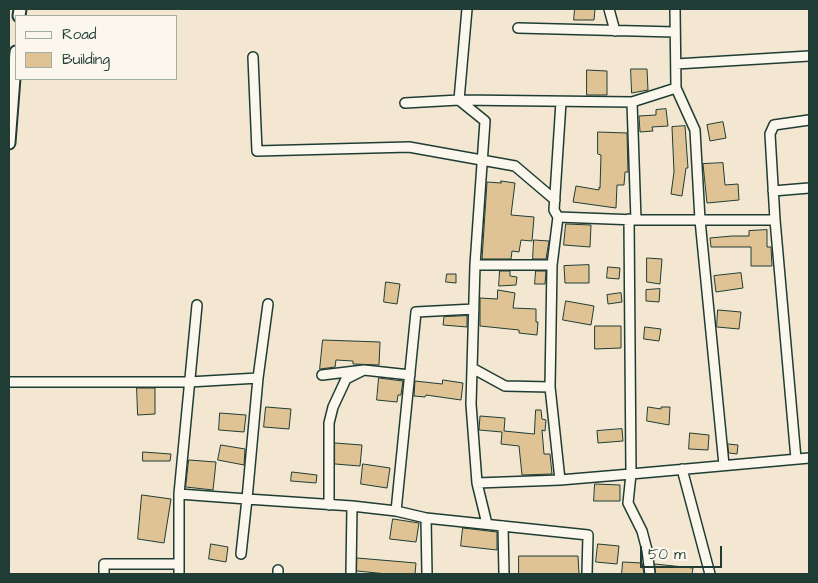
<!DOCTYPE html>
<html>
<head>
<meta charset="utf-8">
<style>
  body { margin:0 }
  #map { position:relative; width:818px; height:583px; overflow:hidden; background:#f3e7d2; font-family:"Architects Daughter",sans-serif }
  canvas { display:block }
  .frame { position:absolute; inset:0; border:10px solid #1f3d34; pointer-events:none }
  .legend { position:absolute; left:15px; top:15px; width:162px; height:65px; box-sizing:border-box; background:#fbf7ec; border:1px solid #a3ada2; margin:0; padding:6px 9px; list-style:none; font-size:15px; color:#1f3d34 }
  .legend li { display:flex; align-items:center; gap:10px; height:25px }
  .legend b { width:25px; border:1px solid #a3ada2 }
  .scale { position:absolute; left:640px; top:546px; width:82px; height:22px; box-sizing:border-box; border:2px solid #1f3d34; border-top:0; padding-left:6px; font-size:15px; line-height:18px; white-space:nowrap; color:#1f3d34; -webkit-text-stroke:4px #fbf7ec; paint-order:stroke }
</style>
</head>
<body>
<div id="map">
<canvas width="818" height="583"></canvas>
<div class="frame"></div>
<ul class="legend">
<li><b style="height:6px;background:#fbf7ec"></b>Road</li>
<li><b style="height:14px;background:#e0c394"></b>Building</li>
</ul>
<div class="scale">50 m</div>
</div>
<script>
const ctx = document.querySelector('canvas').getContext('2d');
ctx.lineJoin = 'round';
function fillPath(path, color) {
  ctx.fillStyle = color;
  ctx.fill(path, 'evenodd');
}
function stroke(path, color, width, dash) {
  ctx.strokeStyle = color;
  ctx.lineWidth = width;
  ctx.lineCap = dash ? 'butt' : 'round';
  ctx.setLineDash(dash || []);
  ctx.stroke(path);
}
const building = new Path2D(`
  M575 9H595L594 20H574Z
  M631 69H647L648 90 632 93Z
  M587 70 607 71V95H587Z
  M666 109 668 126 652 127 653 131 640 132 639 116 656 115V110Z
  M723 122 726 138 710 141 707 125Z
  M685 126 688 168H686L682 196 671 194 674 172 672 127Z
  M598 132 627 133 628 172H625L624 185H617L616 208 573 202 576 186 599 190V187L600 188 601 155 598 154Z
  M723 163 725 185 738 184 739 200 707 203 703 164Z
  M501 181 515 183 511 215 534 217 532 241 521 240 519 252 512 251 511 259H482L487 182 501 183Z
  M566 224 591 225 590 247 564 245Z
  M767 230V247H771L772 266H751V247H711L710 238 732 236H749V231Z
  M534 240 549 241 546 259H533Z
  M647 258 662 259 660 284 647 282Z
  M589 265V283H565L564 266Z
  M608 267 620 268 619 279 607 278Z
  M500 271H510V276L517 277 516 285 499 286Z
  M536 271H546L545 284H535Z
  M741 273 743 288 716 292 714 276Z
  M447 274H456V283L446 282Z
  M386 282 400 284 397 304 384 302Z
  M660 289 659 302 646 301V290Z
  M498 290 515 293 513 308 536 309V322H538L537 335 519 333V330L480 326V298L497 299Z
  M621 293 622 302 608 304 607 295Z
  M566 301 594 306 591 325 563 320Z
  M718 310 741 312 739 329 717 327Z
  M467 316V327L443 325 444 317Z
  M595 326H621V348L595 349Z
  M645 327 661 329 659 341 644 339Z
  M323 340 380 342 379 365 353 364V361L336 360 335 367 320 369Z
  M379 378 403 381 401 395H398L397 402 377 400Z
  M443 380 463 383 461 400 426 395 425 397 414 396 415 381 442 384Z
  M137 388H155V414L138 415Z
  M266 407 291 409 289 429 264 427Z
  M648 407 661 409V407H670L669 425 647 421Z
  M536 410H541L542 419 546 420 545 431 542 430 544 454H550L552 474 522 475 519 446 501 444 502 432 479 430 480 416 505 418 504 431 534 434Z
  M220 413 246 415 244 432 219 430Z
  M622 429 623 441 598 443 597 431Z
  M690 433 709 435 708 450 689 449Z
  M335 443 362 445 360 466 335 464Z
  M728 444 738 445 737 454 729 453Z
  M221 445 245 449 244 465 218 460Z
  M143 452 171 454 170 461H143Z
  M189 460 216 462 213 490 186 487Z
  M363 464 390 468 387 488 361 484Z
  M292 472 317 475 316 483 291 481Z
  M595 484 620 485V501H594Z
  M142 495 171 499 164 543 138 539Z
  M393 519 419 523 416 542 390 539Z
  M463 528 497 532V550L461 546Z
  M211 544 228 547 226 562 209 559Z
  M598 544 619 546 617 564 596 562Z
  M519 556H578L579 574H519Z
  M357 558 416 563 415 574H387L357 571Z
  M623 562 642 563 644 574H622Z
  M655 564 693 568 692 574H656Z`);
fillPath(building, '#e0c394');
stroke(building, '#1f3d34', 1);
const minor = new Path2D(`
  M467 9 459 100 632 102
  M609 9 615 31
  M518 28 675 32
  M253 57 257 151 409 147 515 166 555 200
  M676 64 809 56
  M676 88 695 130 700 220 724 465
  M405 103 459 100 485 121 475 265 471 404 477 483 560 480 631 474 809 458
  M773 191 809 188
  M558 217 636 220H775
  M629 219 631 474 628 503 642 531 647 550 650 574
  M636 220 632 102 676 88 675 9
  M475 265H552
  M472 368 505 386 550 387
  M322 375 364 370 410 375
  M9 382H189L258 378
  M796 459 775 220 770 134 774 125 809 120
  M682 469 710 574
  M560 480 550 387 552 265 558 217 554 210 561 102
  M477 483 487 524
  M179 494 247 499 258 378 268 304
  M329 505V423L333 407 346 379 364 370
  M396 511 416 312 474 309
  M426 518 588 535 587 574
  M503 526 504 574
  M241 554 247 499 352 506 396 511 426 518 427 574
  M104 574V564H179
  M179 574V494L197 305
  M278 574V570
  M351 574 352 506`);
const tertiary = new Path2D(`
  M19 16 20 9
  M9 143 16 52`);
stroke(minor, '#1f3d34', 12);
stroke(tertiary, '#1f3d34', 15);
stroke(minor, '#fbf7ec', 9);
stroke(tertiary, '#fbf7ec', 11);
</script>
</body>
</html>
